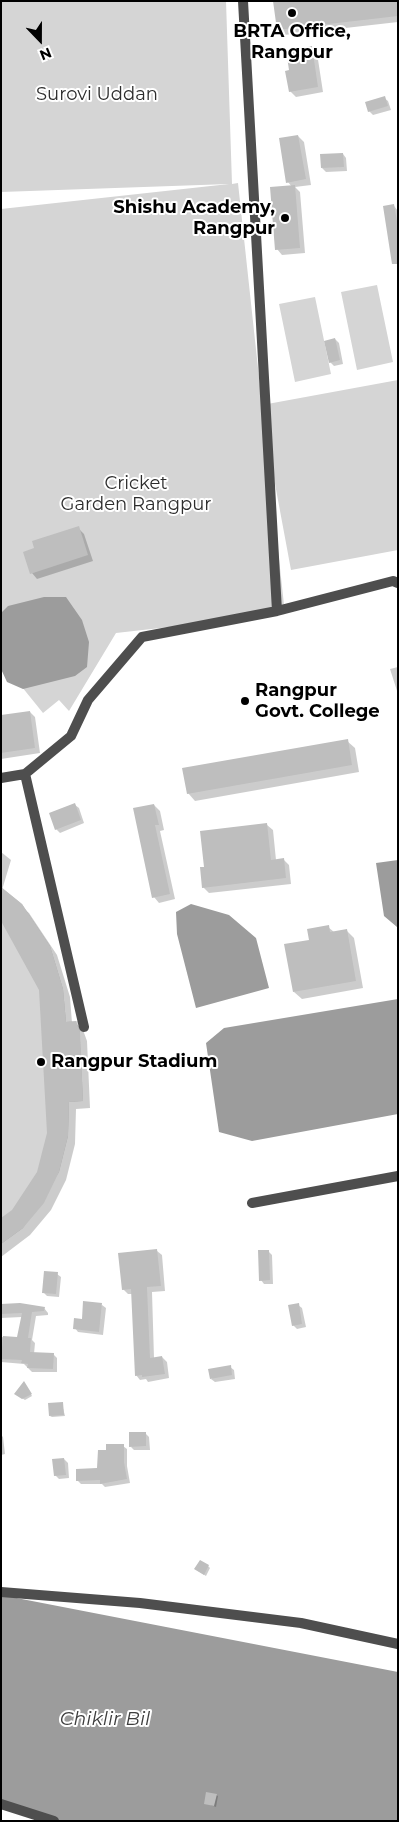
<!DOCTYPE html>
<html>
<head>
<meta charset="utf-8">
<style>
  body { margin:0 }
  #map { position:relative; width:399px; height:1822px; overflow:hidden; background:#fff; font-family:Montserrat,sans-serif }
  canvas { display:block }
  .frame { position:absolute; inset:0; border:2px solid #000; pointer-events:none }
  .north { position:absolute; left:15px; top:15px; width:50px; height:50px; -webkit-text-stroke:4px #fff; paint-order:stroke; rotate:158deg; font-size:14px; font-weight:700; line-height:20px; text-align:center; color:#000 }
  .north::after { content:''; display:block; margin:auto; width:18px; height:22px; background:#000; clip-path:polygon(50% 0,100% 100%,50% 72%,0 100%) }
</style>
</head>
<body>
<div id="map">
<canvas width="399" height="1822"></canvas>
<div class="frame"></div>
<div class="north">N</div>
</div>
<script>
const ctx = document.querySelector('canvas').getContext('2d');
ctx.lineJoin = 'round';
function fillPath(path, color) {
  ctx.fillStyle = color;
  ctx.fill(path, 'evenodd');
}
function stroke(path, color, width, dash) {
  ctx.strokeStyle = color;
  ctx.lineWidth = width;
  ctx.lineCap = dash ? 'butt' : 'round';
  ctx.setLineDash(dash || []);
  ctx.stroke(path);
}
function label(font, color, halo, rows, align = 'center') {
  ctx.font = font + ' Montserrat,sans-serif';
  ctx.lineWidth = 4;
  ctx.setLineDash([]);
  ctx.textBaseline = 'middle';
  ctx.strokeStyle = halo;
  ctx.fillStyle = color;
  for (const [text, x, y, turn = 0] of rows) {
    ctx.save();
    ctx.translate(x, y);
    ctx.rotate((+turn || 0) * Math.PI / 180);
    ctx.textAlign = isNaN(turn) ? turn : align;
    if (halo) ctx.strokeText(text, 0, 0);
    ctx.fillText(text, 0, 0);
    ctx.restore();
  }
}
fillPath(new Path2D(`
  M1 1H226L232 184 238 183 262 405 398 380V550L291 570 265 430 285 614 116 633 69 711 59 700 43 713 1 661V209L229 184 1 192Z
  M377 285 393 362 357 370 341 292Z
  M315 297 331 374 295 382 279 304Z
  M1 887 22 904 50 946 63 989 66 1022 79 1021 83 1101 69 1102 68 1136 59 1172 23 1228 1 1244Z`), '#d5d5d5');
fillPath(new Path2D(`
  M44 597H66L82 620 89 642 87 667 75 676 23 689 7 682 1 669V613L8 606Z
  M398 860V926L397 927 384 916 376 863Z
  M191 904 229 915 256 938 269 988 196 1008 177 934 176 912Z
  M398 999V1114L252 1141 219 1132 206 1043 224 1028Z
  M1 1595 398 1672V1821H64L1 1809Z`), '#9c9c9c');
fillPath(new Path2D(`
  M398 1V22L284 35 278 30Z
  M311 47 317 53 323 92 296 97 290 91V71Z
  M384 98 388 101 391 110 373 115 369 111Z
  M298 136 304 142 311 185 295 187 300 192 305 253 282 255 277 249 292 187 288 182Z
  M343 154 346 158 347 171 326 172 322 168Z
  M394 206 398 211V248Z
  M335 339 339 343 343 364 334 366 330 362Z
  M78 528 84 534 93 561 37 579 32 573Z
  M398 667V694L390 669Z
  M30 712 35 717 40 753 1 759V716Z
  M347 741 355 748 359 772 195 801 188 793Z
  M75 805 79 808 84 823 60 833 56 829Z
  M154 805 160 811 164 830 160 831 175 899 159 903 154 897Z
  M267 825 273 830 276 860H284L289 865 291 884 209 893 203 887 205 868Z
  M1 852 11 860 2 890 29 913 57 955 70 997 72 1023H75L83 1030 87 1041 90 1108 76 1109 75 1144 66 1180 51 1210 30 1235 1 1257V1220L13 1211 38 1172 48 1133 40 990 1 918Z
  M328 927 334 932 346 930 354 938 363 988 302 999 294 992Z
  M157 1251 162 1255 165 1291 152 1292 154 1358 162 1357 167 1362 169 1378 148 1382 146 1379 140 1380 136 1375 132 1294H128L123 1289Z
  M268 1251 272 1255 273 1284H264L261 1280Z
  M57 1274 61 1277 59 1297 47 1296 43 1292Z
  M1 1305 44 1308 48 1313V1315L36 1316 32 1340 35 1343 34 1354H53L57 1358V1372H32L24 1364 1 1362V1337L18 1338 22 1317 1 1318Z
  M102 1305 106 1308 103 1335 78 1332 75 1328Z
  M298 1305 302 1308 306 1327 297 1329 293 1325Z
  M230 1367 234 1370 235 1379 215 1382 211 1379Z
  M25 1384 32 1396 25 1400 17 1395Z
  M62 1404 65 1416 52 1417 50 1416Z
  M145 1433 149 1437 150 1450H134L131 1447Z
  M1 1435 3 1437 5 1454 1 1455Z
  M123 1446 127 1449V1466L130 1483 105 1487 102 1484H81L77 1480 98 1469 107 1451Z
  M64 1459 68 1463 69 1478 59 1479 55 1475Z
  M208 1566 210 1568 206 1576 195 1569Z
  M216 1795 218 1796 216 1807 205 1803Z`), '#0003');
fillPath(new Path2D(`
  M273 1H398V16L277 30Z
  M312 46 318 87 289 92 285 71 289 70 286 50Z
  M385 96 388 106 368 112 365 102Z
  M298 135 306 179 286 183 279 138Z
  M343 153 344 167 321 168 320 154Z
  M295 185 300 248 275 250 270 187Z
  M394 204 398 227V264H392L383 206Z
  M335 338 340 360 329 363 324 341Z
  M79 526 88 555 30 574 23 552 34 548 32 541Z
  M30 711 35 748 1 753V715Z
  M348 739 352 765 187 794 182 768Z
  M75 803 81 820 55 830 49 813Z
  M154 804 159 825H155L170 894 152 898 133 808Z
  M267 823 271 860 284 858 286 878 202 888 200 867H204L200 831Z
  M1 887 22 904 50 946 63 989 66 1022 76 1021 80 1032 83 1101 69 1102 68 1136 59 1172 44 1203 23 1228 1 1244V1218L12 1210 37 1172 47 1133 39 990 1 921Z
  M329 925 330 932 347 929 356 981 293 992 284 944 309 940 307 929Z
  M157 1249 161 1286 147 1287 150 1358 162 1356 165 1374 142 1377V1375L135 1376 131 1289 122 1290 118 1253Z
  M258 1250H269L270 1280 259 1281Z
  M44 1271 58 1272 56 1294 42 1293Z
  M83 1301 102 1303 99 1332 73 1329 74 1318 82 1319Z
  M20 1303 45 1307 44 1311 32 1312 28 1338H31L30 1352 54 1353 53 1369 27 1368 28 1364 21 1363 22 1360 1 1359 3 1336 17 1337 22 1313 1 1314V1304Z
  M299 1303 302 1324 292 1326 288 1305Z
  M231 1365 232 1375 210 1379 208 1369Z
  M24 1381 32 1394 22 1399 14 1394Z
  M63 1402 64 1415 49 1416 48 1403Z
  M129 1432H146V1446L129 1447Z
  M106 1444H124V1462L127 1479 100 1484V1480L76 1481V1469L97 1468 98 1450H106Z
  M64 1458 66 1475 54 1476 52 1459Z
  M200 1560 209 1565 204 1575 194 1569Z
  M206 1792 217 1794 214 1806 204 1804Z`), '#bebebe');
stroke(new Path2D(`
  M243 1 277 611
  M25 774 84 1027
  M1 778 25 774 71 736 88 700 142 637 277 611 393 581 398 583
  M252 1203 398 1176
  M1 1592 140 1603 301 1623 398 1644
  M1 1804 54 1821`), '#4e4e4e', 10);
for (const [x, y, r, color] of [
  [292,13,5,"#000"],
  [285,218,5,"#000"],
  [245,701,5,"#000"],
  [41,1062,5,"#000"]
]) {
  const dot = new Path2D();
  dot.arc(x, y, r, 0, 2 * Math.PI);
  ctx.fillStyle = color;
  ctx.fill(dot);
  stroke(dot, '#fff', 2);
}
label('bold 18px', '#000', '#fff', [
  ["BRTA Office,",292,32,"center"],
  ["Rangpur",292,53,"center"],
  ["Shishu Academy,",275,208,"right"],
  ["Rangpur",275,229,"right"],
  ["Rangpur",255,691],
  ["Govt. College",255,712],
  ["Rangpur Stadium",51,1062]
], 'left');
label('18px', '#2c2c2c', '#fff', [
  ["Surovi Uddan",97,95],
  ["Cricket",136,484],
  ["Garden Rangpur",136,505]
]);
label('italic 19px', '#3d3d3d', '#fff', [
  ["Chiklir Bil",105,1719]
]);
</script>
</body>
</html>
